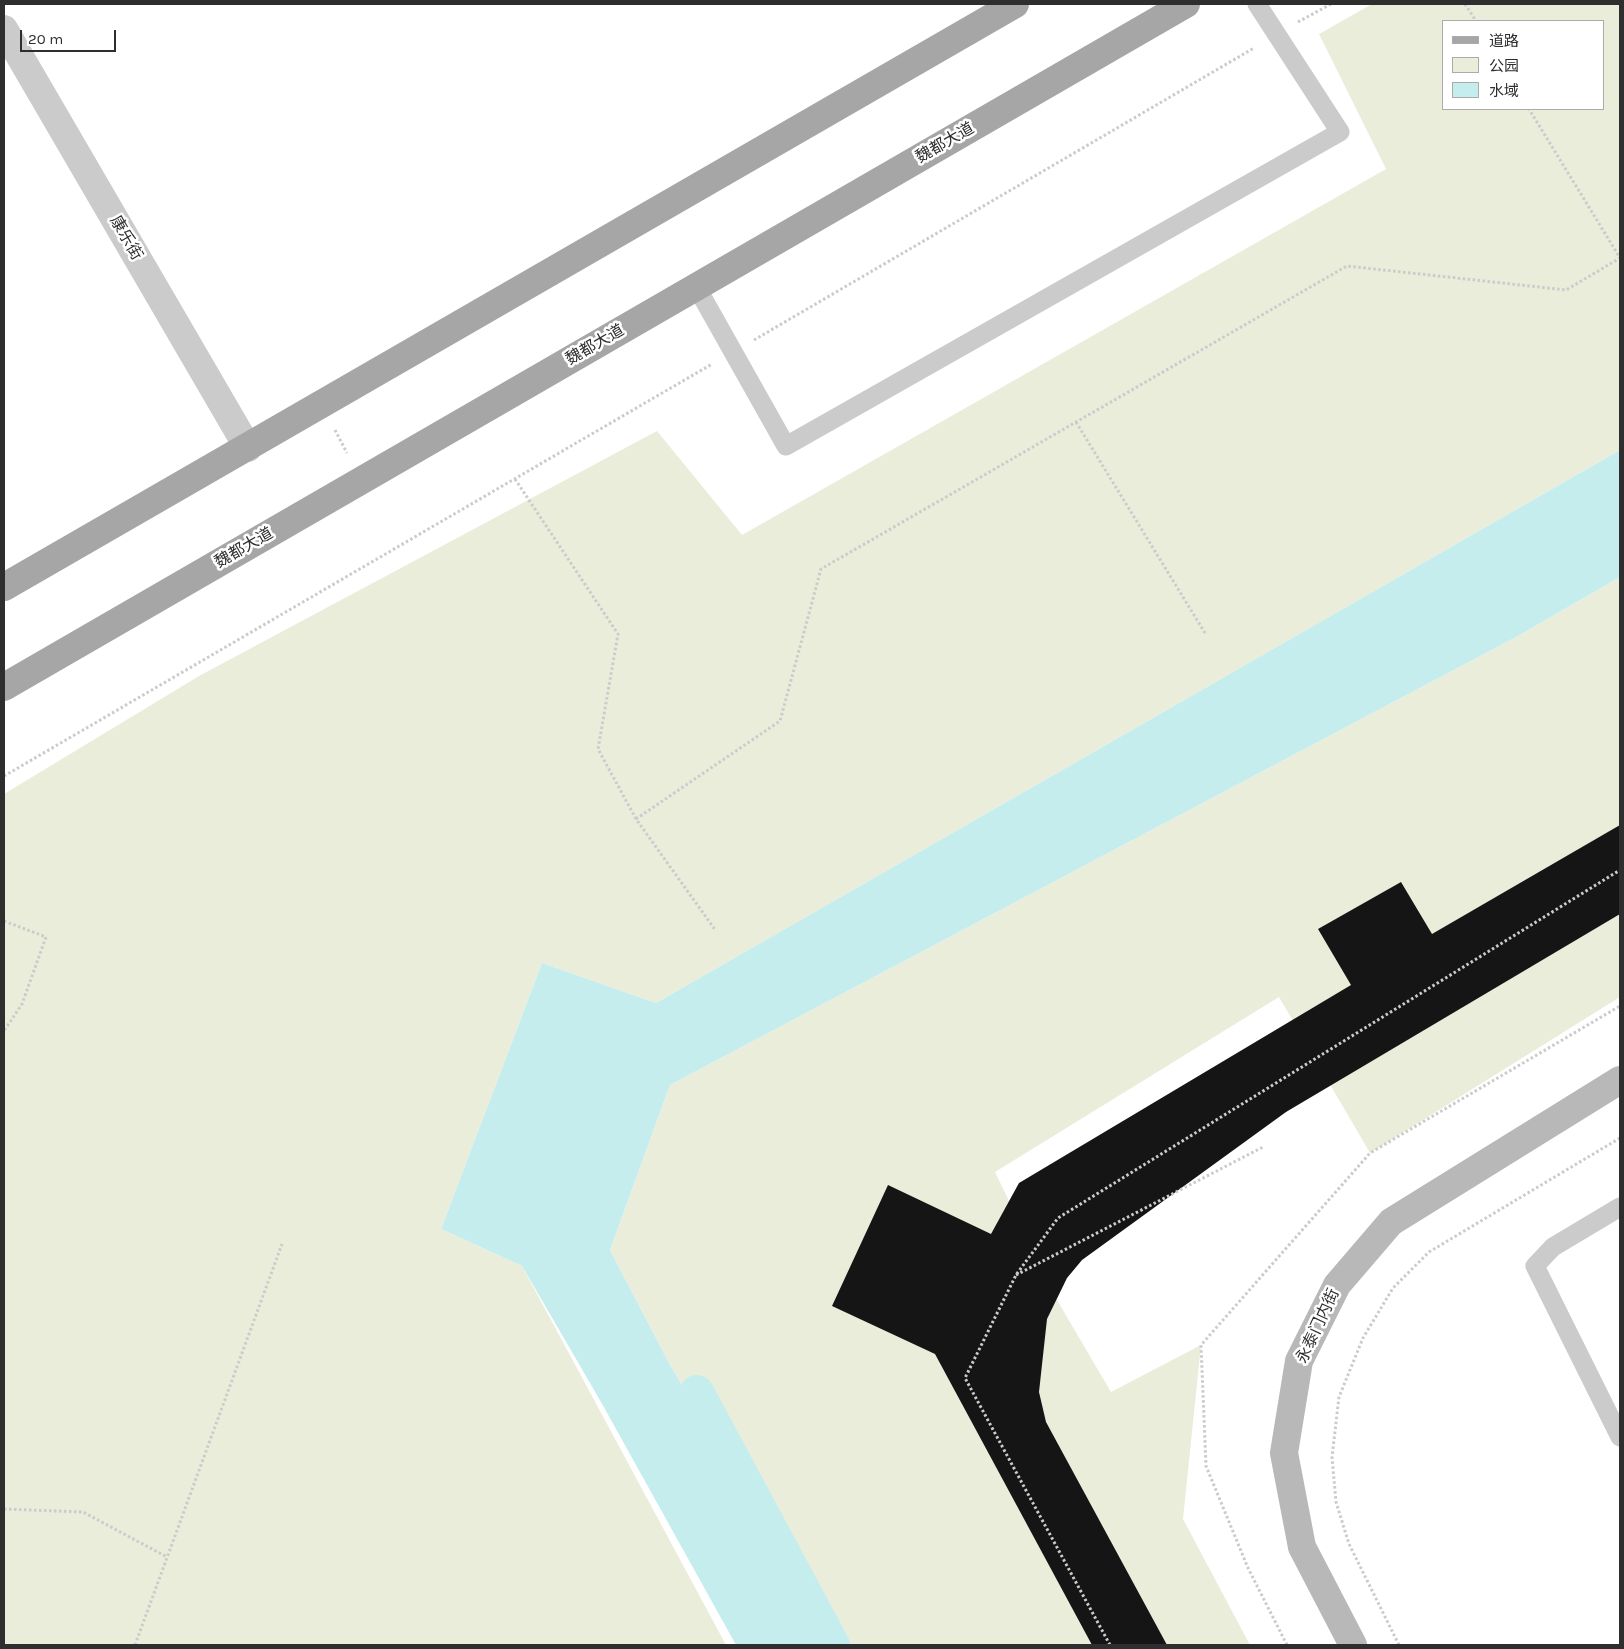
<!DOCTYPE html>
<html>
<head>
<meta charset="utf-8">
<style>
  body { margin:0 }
  #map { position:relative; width:1624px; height:1649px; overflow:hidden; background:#fff; font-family:Karla,"Noto Sans SC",sans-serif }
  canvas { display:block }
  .frame { position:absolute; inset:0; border:5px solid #2e2e2e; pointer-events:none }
  .legend { position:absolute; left:1442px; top:20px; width:162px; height:90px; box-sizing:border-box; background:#fff; border:1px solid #ababab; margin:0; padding:6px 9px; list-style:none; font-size:15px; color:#2e2e2e }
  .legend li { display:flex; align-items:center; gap:10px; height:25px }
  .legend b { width:25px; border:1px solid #ababab }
  .scale { position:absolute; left:20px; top:30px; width:96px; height:22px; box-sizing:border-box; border:2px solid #2e2e2e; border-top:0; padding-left:6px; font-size:15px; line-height:18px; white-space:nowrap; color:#2e2e2e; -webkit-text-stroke:4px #fff; paint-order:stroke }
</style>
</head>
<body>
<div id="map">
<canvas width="1624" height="1649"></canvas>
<div class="frame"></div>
<ul class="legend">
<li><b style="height:6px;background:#a6a6a6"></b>道路</li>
<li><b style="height:14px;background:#ebeddb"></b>公园</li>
<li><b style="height:14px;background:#c6edee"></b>水域</li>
</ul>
<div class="scale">20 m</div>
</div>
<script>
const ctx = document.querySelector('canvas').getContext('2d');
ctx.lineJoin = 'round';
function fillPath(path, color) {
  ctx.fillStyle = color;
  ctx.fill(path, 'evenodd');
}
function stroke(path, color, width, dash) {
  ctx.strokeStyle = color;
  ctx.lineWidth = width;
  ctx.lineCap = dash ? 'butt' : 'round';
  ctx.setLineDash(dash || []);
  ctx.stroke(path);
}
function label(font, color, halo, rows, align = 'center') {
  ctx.font = font + ' Karla,"Noto Sans SC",sans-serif';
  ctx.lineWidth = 5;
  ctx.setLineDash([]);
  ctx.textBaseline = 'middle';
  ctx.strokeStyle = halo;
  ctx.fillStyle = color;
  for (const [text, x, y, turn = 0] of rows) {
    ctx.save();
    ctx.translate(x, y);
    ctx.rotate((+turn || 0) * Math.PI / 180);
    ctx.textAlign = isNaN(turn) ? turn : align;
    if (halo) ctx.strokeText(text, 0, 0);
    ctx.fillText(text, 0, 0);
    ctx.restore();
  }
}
fillPath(new Path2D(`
  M1372 4H1620V450L656 1003 542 963 441 1229 522 1266 726 1645H4V794L199 676 657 431 742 535 1386 169 1319 34ZM1443 21H1603V109H1443Z
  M1620 577V997L1370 1153 1279 997 995 1172 1057 1300 1111 1392 1201 1345 1183 1519 1250 1645H833L669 1363 610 1250 670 1085 1518 636Z`), '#ebeddb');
fillPath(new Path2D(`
  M1620 450V577L1518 636 670 1085 610 1250 669 1363 834 1645H736L601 1402 522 1266 441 1229 542 963 656 1003Z`), '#c6edee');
stroke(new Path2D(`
  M697 1392 833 1645`), '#c6edee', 34);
fillPath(new Path2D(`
  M1620 825V914L1286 1112 1082 1260 1067 1278 1047 1319 1039 1392 1046 1422 1167 1645H1092L935 1354 832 1306 888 1185 991 1234 1019 1183 1351 985 1318 929 1401 882 1432 934Z`), '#151515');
stroke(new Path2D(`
  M1465 4 1476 21
  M1298 22 1331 4
  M754 340 1254 48
  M1076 422 1205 633
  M335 430 347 453
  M515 479 618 634 598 749 636 819 716 931
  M4 776 712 364
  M636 819 780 721 821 569 1347 266 1566 290 1620 258 1529 109
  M4 921 46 937 22 1004 4 1031
  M1016 1275 1263 1147
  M4 1509 83 1512 167 1557
  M135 1645 282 1244
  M1110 1645 965 1378 1016 1275 1058 1218 1620 870
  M1287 1645 1248 1568 1206 1466 1201 1345 1370 1153 1620 1006
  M1399 1645 1349 1544 1336 1502 1332 1457 1339 1397 1363 1338 1393 1288 1429 1252 1620 1138`), '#cbcbcb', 3, [2.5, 2.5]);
stroke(new Path2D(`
  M696 286 786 446 1340 132 1257 4
  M1620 1207 1553 1247 1535 1266 1620 1437`), '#cbcbcb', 19);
stroke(new Path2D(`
  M4 29 248 448`), '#cbcbcb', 28);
stroke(new Path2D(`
  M1353 1645 1302 1547 1284 1453 1299 1361 1337 1285 1391 1222 1620 1080`), '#b8b8b8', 28);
stroke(new Path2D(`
  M4 587 1015 4
  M4 687 1186 4`), '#a6a6a6', 28);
label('16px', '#2e2e2e', '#fff', [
  ["魏都大道",945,143,-30],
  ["康乐街",126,238,60],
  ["魏都大道",595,345,-30],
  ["魏都大道",244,548,-30],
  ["永泰门内街",1318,1326,-65]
]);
</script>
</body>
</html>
